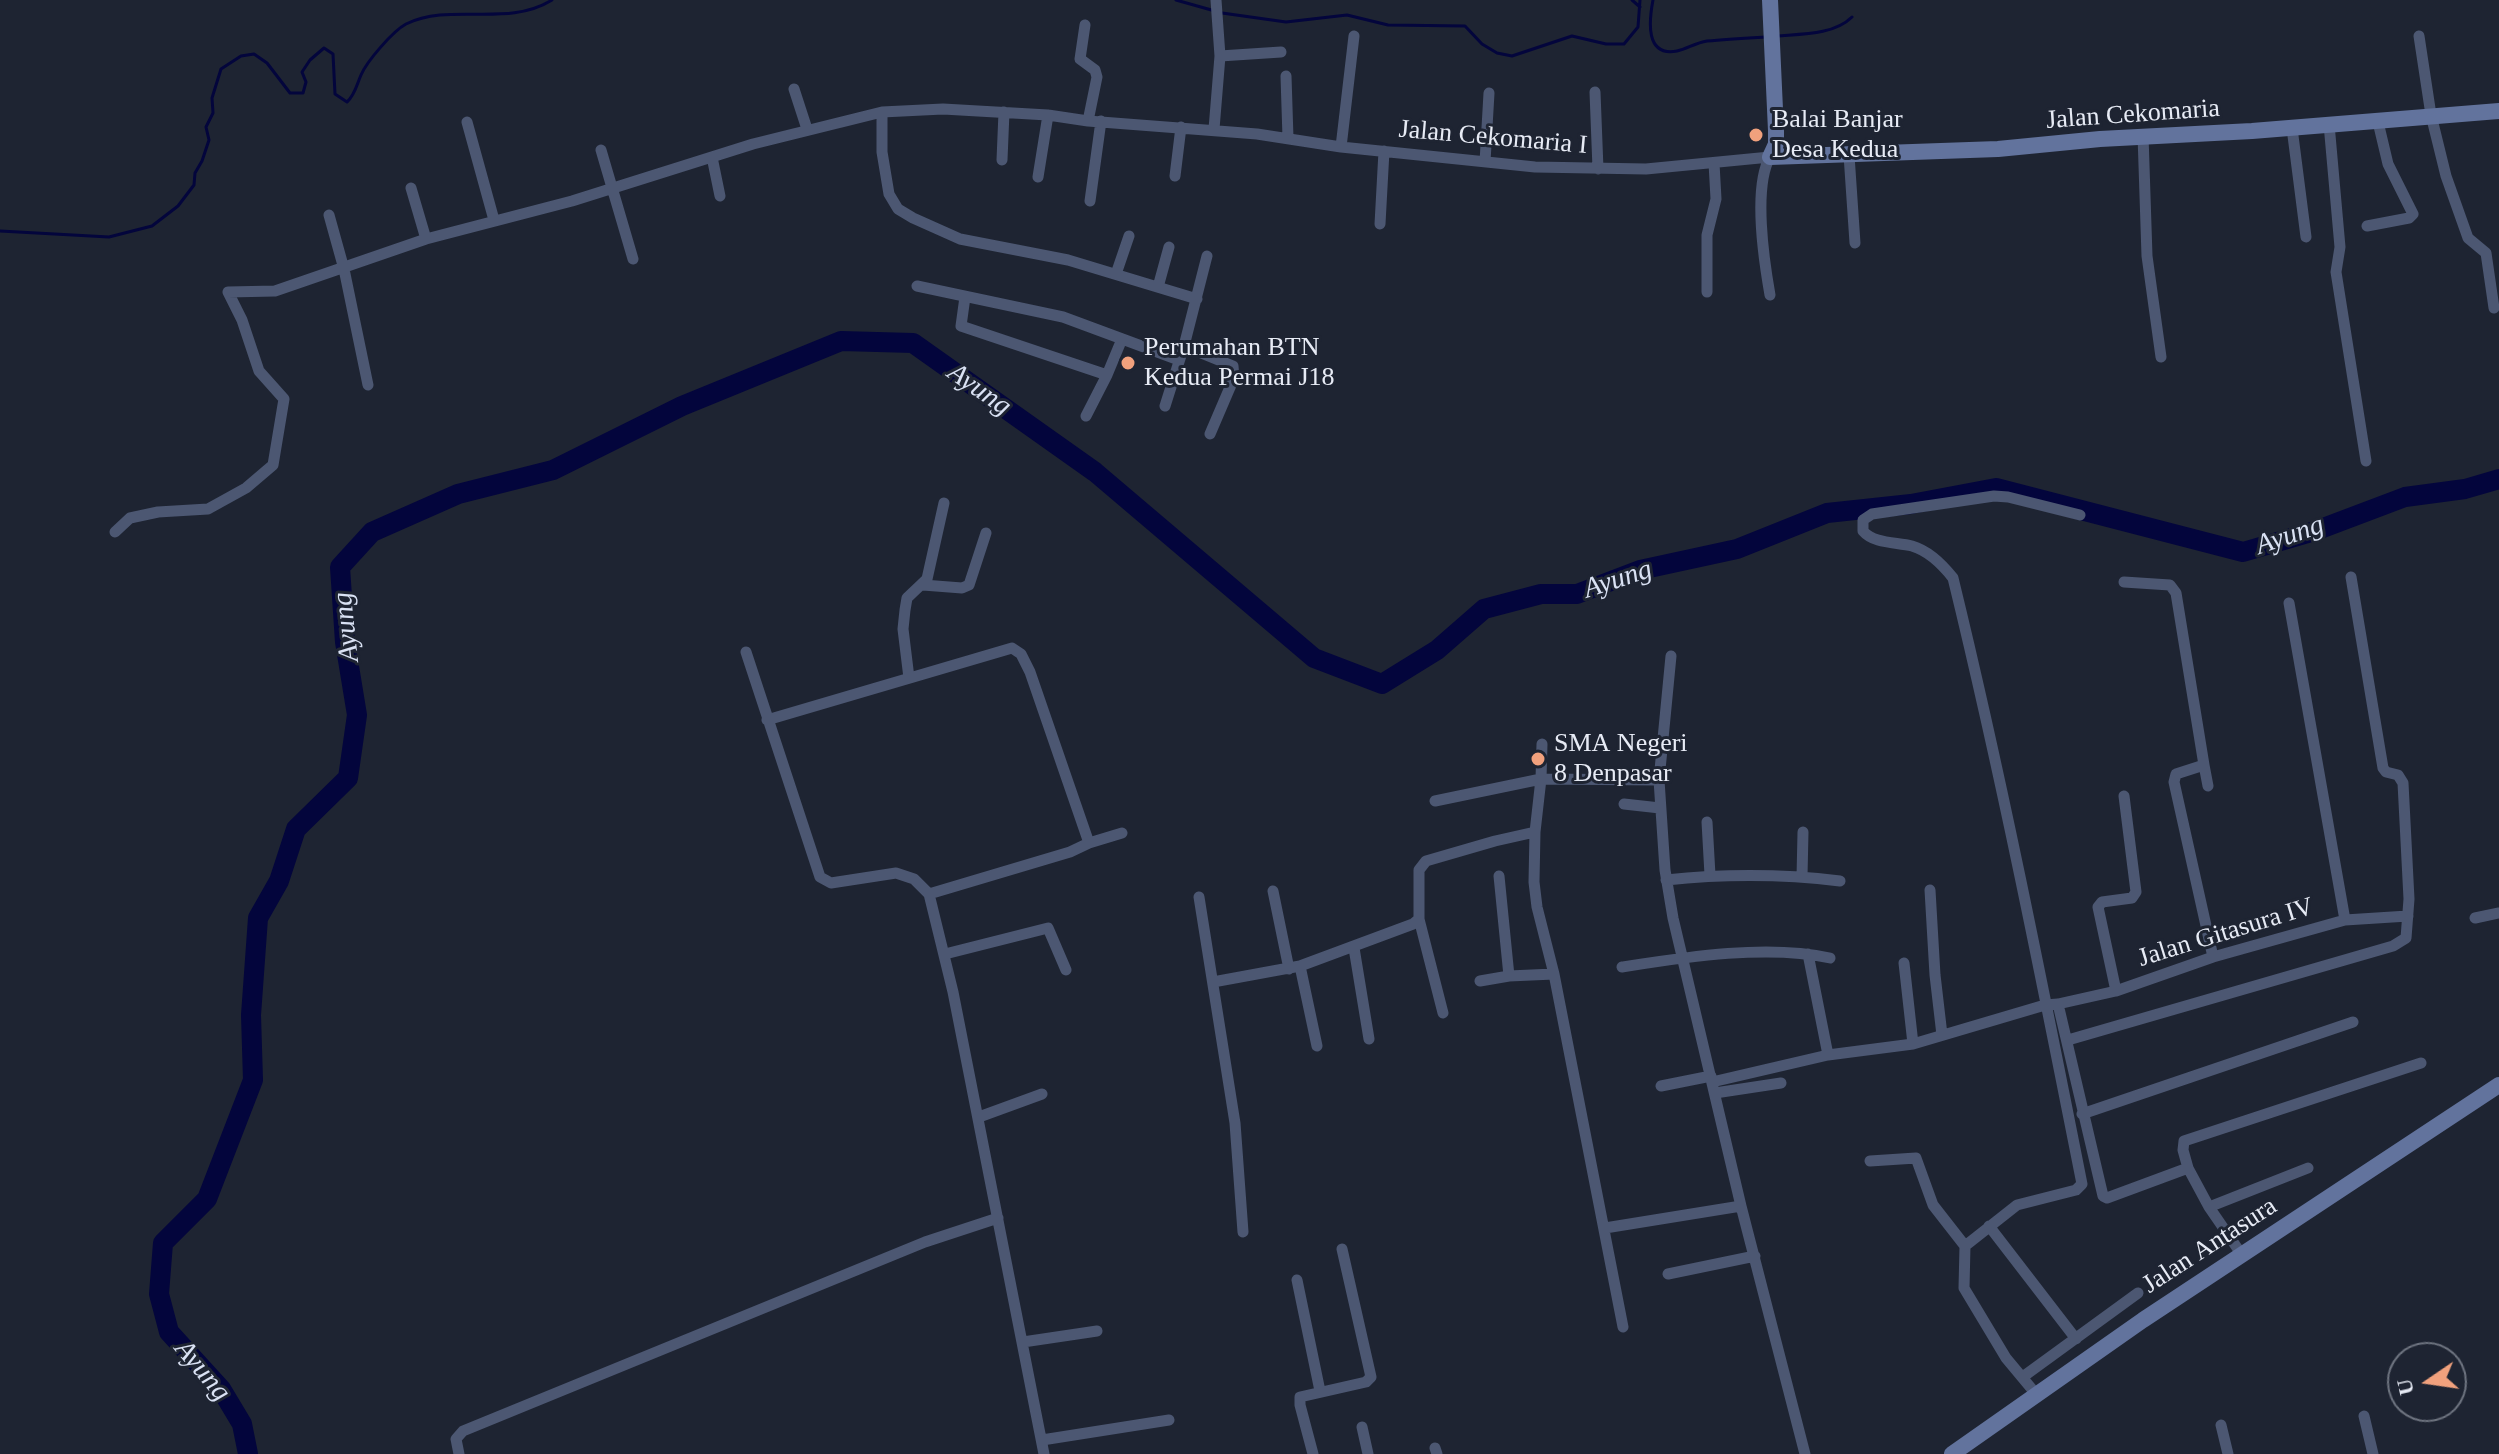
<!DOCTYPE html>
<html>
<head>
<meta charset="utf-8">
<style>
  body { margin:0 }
  #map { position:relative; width:2499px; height:1454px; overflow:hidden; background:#1e2432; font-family:Georgia,serif }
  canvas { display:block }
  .north { position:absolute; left:2387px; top:1342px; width:80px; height:80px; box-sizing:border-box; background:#1e2432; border:2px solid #6e7480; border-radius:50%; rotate:257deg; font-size:22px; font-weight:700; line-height:32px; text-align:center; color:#e7ebf5 }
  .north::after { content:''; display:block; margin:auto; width:28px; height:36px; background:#f1a17d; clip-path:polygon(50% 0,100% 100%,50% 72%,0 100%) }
</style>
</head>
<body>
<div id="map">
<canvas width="2499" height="1454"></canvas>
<div class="north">U</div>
</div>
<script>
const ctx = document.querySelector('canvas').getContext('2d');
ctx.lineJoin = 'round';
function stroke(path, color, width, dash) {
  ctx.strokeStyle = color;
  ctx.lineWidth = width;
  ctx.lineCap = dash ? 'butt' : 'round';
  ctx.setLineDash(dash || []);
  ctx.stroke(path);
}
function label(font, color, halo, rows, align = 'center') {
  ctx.font = font + ' Georgia,serif';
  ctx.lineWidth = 6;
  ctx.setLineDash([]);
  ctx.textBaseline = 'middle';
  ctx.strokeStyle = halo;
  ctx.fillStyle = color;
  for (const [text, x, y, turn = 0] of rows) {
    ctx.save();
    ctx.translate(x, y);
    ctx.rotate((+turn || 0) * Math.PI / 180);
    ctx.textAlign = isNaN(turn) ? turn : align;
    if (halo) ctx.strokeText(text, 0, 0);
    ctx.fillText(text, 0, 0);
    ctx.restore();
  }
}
stroke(new Path2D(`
  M1176 0 1215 11
  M1632 0 1640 7
  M1653 0C1649 21 1645 57 1677 51 1687 49 1695 43 1707 41 1726 39 1746 38 1765 37
  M1222 13 1286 22 1347 15 1388 25 1465 26 1482 44 1497 53 1512 56 1572 36 1606 44H1624L1638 27 1640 0
  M1777 36C1801 34 1834 35 1852 17
  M0 231 109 237 152 226 178 206 194 185 195 173 202 161 209 140 206 127 213 113 212 98 221 69 241 56 254 54 267 63 290 93H303L306 82 302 72 310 60 324 48 333 54 335 94 347 102C355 95 357 84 361 75 367 61 393 31 406 24 452 2 507 28 552 0`), '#03053c', 3);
stroke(new Path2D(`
  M248 1454 242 1424 221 1389 169 1332 159 1294 163 1243 207 1199 253 1080 251 1015 258 918 279 881 296 829 348 778 357 715 345 642 340 567 372 532 458 494 553 470 682 406 841 341 913 343 1095 472 1314 658 1382 684 1437 650 1484 609 1541 594H1577L1640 570 1737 549 1827 513 1911 504 1996 488 2243 552 2315 531 2405 497 2465 489 2499 479`), '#03053c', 20);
stroke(new Path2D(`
  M1085 25 1080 59 1095 70 1097 77 1088 121
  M2419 36 2431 115 2446 176 2468 238 2486 253 2494 308
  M1220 56 1281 52
  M1286 76 1288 138
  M794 89 807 129
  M1595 92 1598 169
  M882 112V152L889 194 898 209 913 218 960 239 1068 260 1197 299
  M467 122 494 220
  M2329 124 2340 247 2336 272 2366 461
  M2292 128 2306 237
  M1214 129 1220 56 1216 0
  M2143 135 2147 256 2161 357
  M1341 147 1354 36
  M601 150 633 259
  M1849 155 1855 243
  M712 157 720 196
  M1002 160 1004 112
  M1485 162 1489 93
  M1175 176 1181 127
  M1038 177 1048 115
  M411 188 426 239
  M1090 201 1101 121
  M329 215 344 269 368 385
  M1380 224 1384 151
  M2367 226 2409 218 2413 214 2388 164 2378 122
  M1116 274 1129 236
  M917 286 1063 317 1179 360
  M1158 287 1169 247
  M1707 292V235L1716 199 1714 163
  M1770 295C1764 261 1753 187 1770 157
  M965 297 961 326 1107 375
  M1184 346 1233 366 1234 378 1210 434
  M1165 406 1184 346 1207 256
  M1086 416 1107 375 1122 339
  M115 532 130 518 158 512 208 509 246 488 273 465 284 399 259 371 242 320 228 292 275 291 426 239 572 201 753 144 882 112 943 109 1048 115 1088 121 1257 134 1341 147 1535 167 1646 169 1770 157
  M2124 582 2170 585 2176 593 2204 765 2176 774 2174 782 2213 957
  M923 585 962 588 969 585 986 533
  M2289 603 2345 920
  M746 652 820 877 831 883 896 873 914 879 929 894 953 992 1044 1454
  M1671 656 1659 780 1665 870 1673 918 1741 1206 1805 1454
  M909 678 903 629 905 610 907 598 927 579 944 503
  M767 720 1012 648 1021 654 1030 672 1089 843 1070 852 929 894
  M2204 765 2208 786
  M1435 801 1541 779 1542 744
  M1624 804 1660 808
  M1707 822 1710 875
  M1535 832 1541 779 1659 780
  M1089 843 1122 833
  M1499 876 1509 976
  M1802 877 1803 832
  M1666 880C1724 874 1782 874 1840 881
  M1930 890 1935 975 1942 1035
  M1273 891 1289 969
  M1199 897 1235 1123 1243 1232
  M2475 918 2499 913
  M1419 919 1443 1013
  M1354 948 1369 1039
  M945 954 1048 928 1066 970
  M1808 954 1828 1055
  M1904 963 1913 1044
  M1300 966 1317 1046
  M1622 967C1686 957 1767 944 1830 958
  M1480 981 1509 976 1554 974
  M1213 982 1300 966 1413 924 1419 919V870L1426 861 1495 841 1535 832 1534 882 1537 907 1554 974 1623 1327
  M2116 991 2098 907 2102 902 2132 898 2136 892 2124 796
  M2058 1004 2103 1196 2107 1198 2188 1168 2209 1207 2242 1255
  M2068 1040 2393 946 2406 938 2409 899 2403 783 2398 775 2386 772 2383 768 2351 577
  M1712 1082 1828 1055 1913 1044 2045 1005 2058 1004 2116 991 2213 957 2345 920 2408 916
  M1661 1086 1711 1076
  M1715 1093 1781 1083
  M2082 1114 2353 1022
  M979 1117 1042 1094
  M1870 1161 1916 1158 1933 1205 1965 1246
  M2188 1168 2183 1150 2184 1141 2421 1063
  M2209 1207 2308 1168
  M1989 1226 2076 1339
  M1605 1228 1741 1206
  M1668 1274 1755 1256
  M1297 1280 1320 1391
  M1023 1342 1097 1331
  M2024 1376 2138 1293
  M2036 1394 2006 1358 1964 1288 1965 1246 2017 1205 2076 1190 2082 1184C2042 982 2002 779 1953 578 1942 564 1929 551 1912 546 1896 542 1874 544 1863 531V520L1872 514 1994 496 2008 497 2080 515
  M2364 1416 2373 1454
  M2221 1425 2228 1454
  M1362 1427 1368 1454
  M1042 1440 1169 1420
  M1435 1448 1437 1454
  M459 1454 456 1439 463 1431 925 1242 998 1218
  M1313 1454 1300 1405V1397L1366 1382 1371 1377 1342 1249`), '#4c5772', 11);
stroke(new Path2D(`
  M1770 0 1776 131V144L1770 157 1998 149 2100 139 2252 131 2499 111
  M1952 1454 2143 1320 2499 1085`), '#62739d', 16);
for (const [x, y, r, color] of [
  [1756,135,8,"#f1a17d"],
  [1128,363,8,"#f1a17d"],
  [1538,759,8,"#f1a17d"]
]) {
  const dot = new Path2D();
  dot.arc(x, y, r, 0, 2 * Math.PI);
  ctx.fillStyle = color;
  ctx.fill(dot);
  stroke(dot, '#1e2432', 3);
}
label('26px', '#e7ebf5', '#1e2432', [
  ["Jalan Cekomaria",2133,115,-4],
  ["Jalan Cekomaria I",1493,138,5],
  ["Jalan Gitasura IV",2226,933,-17],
  ["Jalan Antasura",2210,1246,-33]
]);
label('26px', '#e7ebf5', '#1e2432', [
  ["Balai Banjar",1772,120],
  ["Desa Kedua",1772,150],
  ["Perumahan BTN",1144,348],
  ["Kedua Permai J18",1144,378],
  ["SMA Negeri",1554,744],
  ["8 Denpasar",1554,774]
], 'left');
label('italic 28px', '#dae2f4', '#1e2432', [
  ["Ayung",979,390,35],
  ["Ayung",2290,536,-19],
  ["Ayung",1618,580,-18],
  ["Ayung",347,627,-96],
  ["Ayung",202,1371,50]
]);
</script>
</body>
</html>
